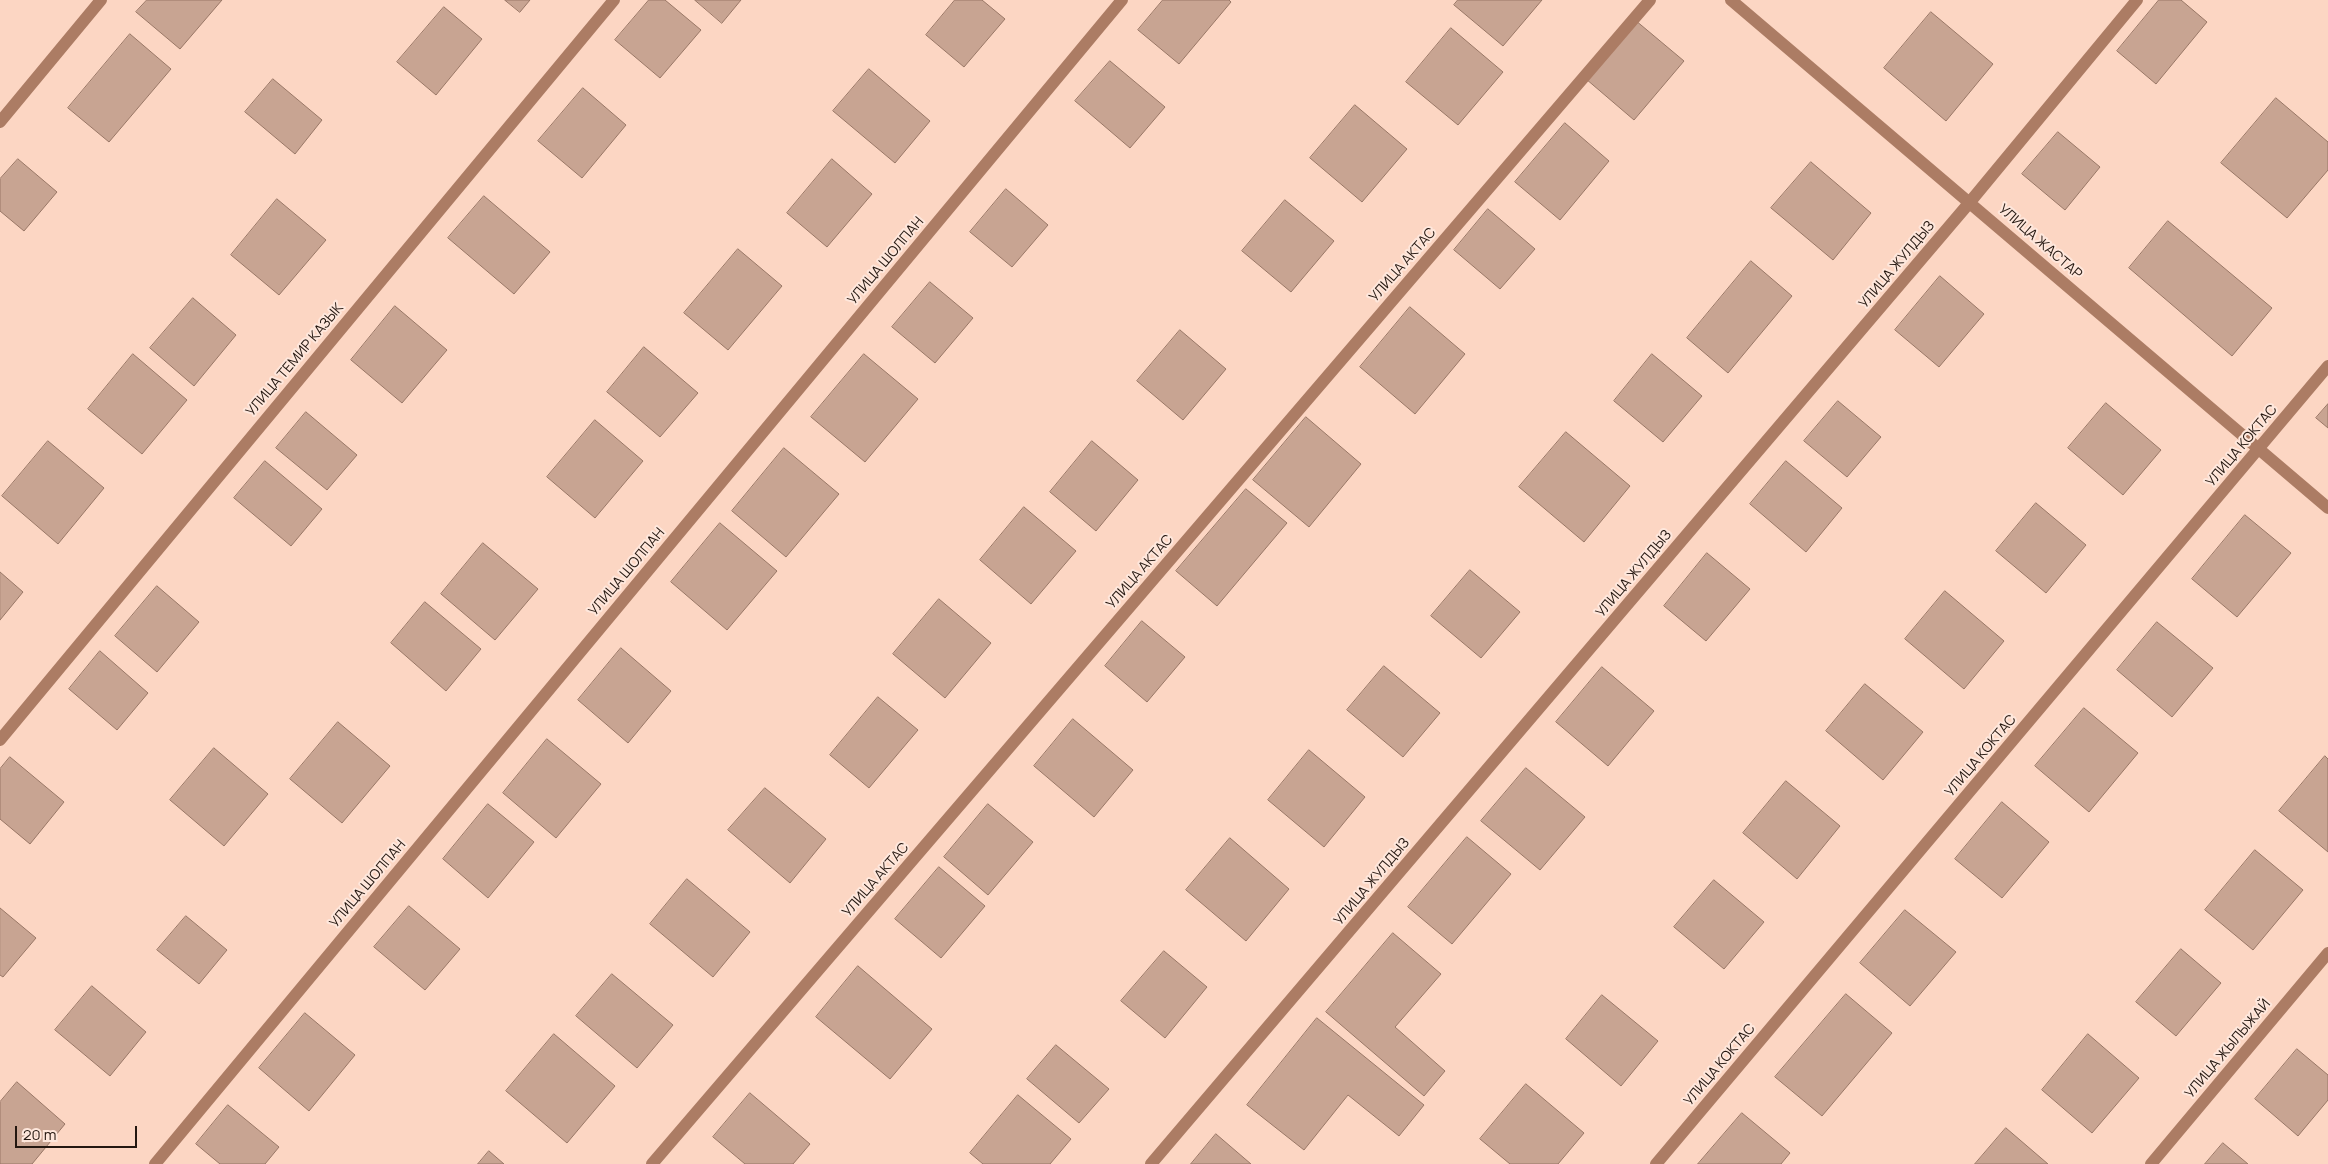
<!DOCTYPE html>
<html>
<head>
<meta charset="utf-8">
<style>
  body { margin:0 }
  #map { position:relative; width:2328px; height:1164px; overflow:hidden; background:#fcd6c3; font-family:Manrope,sans-serif }
  canvas { display:block }
  .scale { position:absolute; left:15px; top:1126px; width:122px; height:22px; box-sizing:border-box; border:2px solid #241710; border-top:0; padding-left:6px; font-size:15px; line-height:18px; white-space:nowrap; color:#241710; -webkit-text-stroke:4px #fee7dc; paint-order:stroke }
</style>
</head>
<body>
<div id="map">
<canvas width="2328" height="1164"></canvas>
<div class="scale">20 m</div>
</div>
<script>
const ctx = document.querySelector('canvas').getContext('2d');
ctx.lineJoin = 'round';
function fillPath(path, color) {
  ctx.fillStyle = color;
  ctx.fill(path, 'evenodd');
}
function stroke(path, color, width, dash) {
  ctx.strokeStyle = color;
  ctx.lineWidth = width;
  ctx.lineCap = dash ? 'butt' : 'round';
  ctx.setLineDash(dash || []);
  ctx.stroke(path);
}
function label(font, color, halo, rows, align = 'center') {
  ctx.font = font + ' Manrope,sans-serif';
  ctx.lineWidth = 4;
  ctx.setLineDash([]);
  ctx.textBaseline = 'middle';
  ctx.strokeStyle = halo;
  ctx.fillStyle = color;
  for (const [text, x, y, turn = 0] of rows) {
    ctx.save();
    ctx.translate(x, y);
    ctx.rotate((+turn || 0) * Math.PI / 180);
    ctx.textAlign = isNaN(turn) ? turn : align;
    if (halo) ctx.strokeText(text, 0, 0);
    ctx.fillText(text, 0, 0);
    ctx.restore();
  }
}
const building = new Path2D(`
  M147 0H222L180 49 136 12Z
  M505 0H530L520 12Z
  M649 0H665L701 30 660 78 615 40Z
  M695 0H741L722 23Z
  M955 0H982L1005 19 964 67 926 35Z
  M1163 0H1229L1231 2 1179 64 1138 30Z
  M1458 0H1542L1503 46 1454 5Z
  M2159 0H2181L2207 22 2156 84 2117 51Z
  M444 7 482 39 436 95 397 62Z
  M1931 12 1993 64 1946 121 1884 68Z
  M1635 20 1684 61 1634 120 1586 79Z
  M1451 28 1503 72 1458 125 1406 82Z
  M130 34 171 69 109 142 68 108Z
  M1110 61 1165 107 1130 148 1075 101Z
  M869 69 930 121 895 163 833 111Z
  M273 79 322 120 295 154 245 112Z
  M583 88 626 125 582 178 538 141Z
  M2276 98 2328 142V170L2287 218 2221 163Z
  M1355 105 1407 149 1362 202 1310 158Z
  M1565 123 1609 161 1560 220 1515 182Z
  M2058 132 2100 167 2065 210 2022 174Z
  M18 159 57 192 24 231 0 211V179Z
  M832 159 872 194 827 247 787 213Z
  M1811 162 1871 213 1833 260 1771 208Z
  M1006 189 1048 225 1012 267 970 232Z
  M484 196 550 252 514 294 448 238Z
  M277 199 326 240 279 295 231 255Z
  M1285 200 1334 241 1291 292 1242 251Z
  M1488 209 1535 249 1500 289 1454 250Z
  M2168 221 2272 308 2232 356 2129 268Z
  M738 249 782 286 728 350 684 313Z
  M1751 261 1792 296 1728 373 1687 338Z
  M1940 276 1984 314 1939 367 1895 330Z
  M930 282 973 318 935 363 892 327Z
  M193 298 236 335 194 386 150 348Z
  M395 306 447 350 402 403 351 360Z
  M1410 307 1465 354 1415 414 1360 367Z
  M1180 330 1226 369 1183 420 1137 381Z
  M644 347 698 393 660 437 607 392Z
  M133 354 187 400 142 454 88 409Z
  M864 354 918 399 865 462 811 417Z
  M1652 354 1702 396 1663 442 1614 401Z
  M1838 401 1881 437 1847 477 1804 441Z
  M2106 403 2161 450 2123 495 2068 448Z
  M2328 404V428L2316 418Z
  M306 412 357 455 327 490 276 448Z
  M1306 417 1361 464 1309 527 1253 480Z
  M595 420 643 461 595 518 547 477Z
  M1566 432 1630 486 1584 542 1519 487Z
  M48 441 104 488 58 544 2 496Z
  M1092 441 1138 480 1096 531 1050 492Z
  M784 448 839 494 786 557 732 511Z
  M265 461 322 509 291 546 234 498Z
  M1786 461 1842 508 1806 552 1750 504Z
  M1246 489 1287 523 1217 606 1176 571Z
  M2036 503 2086 545 2046 593 1996 551Z
  M1024 507 1076 551 1031 604 980 560Z
  M2245 515 2291 553 2237 617 2192 579Z
  M720 523 777 571 727 630 671 582Z
  M483 543 538 589 495 640 441 594Z
  M1707 553 1750 589 1706 641 1664 606Z
  M1470 570 1520 612 1481 658 1431 616Z
  M0 572 23 592 0 620Z
  M157 586 199 622 157 672 115 636Z
  M1945 591 2004 641 1964 689 1905 639Z
  M939 599 991 643 945 698 893 654Z
  M425 602 481 649 446 691 391 643Z
  M1142 621 1185 657 1147 702 1105 666Z
  M2157 622 2213 668 2172 717 2117 670Z
  M621 648 671 691 628 743 578 700Z
  M100 651 148 693 117 730 69 689Z
  M1384 666 1440 713 1403 757 1347 710Z
  M1602 667 1654 711 1608 766 1556 722Z
  M1865 684 1923 732 1883 780 1826 731Z
  M878 697 918 730 869 788 830 755Z
  M2084 708 2138 753 2089 812 2035 766Z
  M1073 719 1133 770 1094 817 1034 766Z
  M338 722 390 766 342 823 290 779Z
  M547 739 601 784 556 838 503 793Z
  M214 748 268 794 224 846 170 800Z
  M1309 750 1365 797 1324 847 1268 800Z
  M2325 756 2328 759V852L2279 811Z
  M10 757 64 802 30 844 0 819V769Z
  M1526 768 1585 817 1540 870 1481 821Z
  M1786 781 1840 826 1797 879 1743 833Z
  M765 788 826 839 790 883 728 830Z
  M2002 802 2049 842 2002 898 1955 859Z
  M488 804 534 842 488 898 443 859Z
  M988 804 1033 842 988 895 944 857Z
  M1467 837 1511 874 1452 944 1408 907Z
  M1230 838 1289 889 1246 941 1186 890Z
  M2255 850 2303 890 2253 950 2205 910Z
  M939 867 985 906 941 958 895 919Z
  M687 879 750 932 713 977 650 924Z
  M1714 880 1764 922 1724 969 1674 927Z
  M409 906 460 949 425 990 374 947Z
  M0 908 36 938 3 977 0 975Z
  M1905 910 1956 952 1910 1006 1860 963Z
  M186 916 227 950 199 984 157 950Z
  M1393 933 1441 974 1395 1027 1445 1071 1424 1096 1326 1012Z
  M2181 949 2221 983 2176 1036 2136 1002Z
  M1164 951 1207 987 1165 1038 1121 1001Z
  M858 966 932 1029 890 1079 816 1017Z
  M612 974 673 1025 637 1068 576 1016Z
  M92 986 146 1032 110 1076 55 1030Z
  M1846 994 1892 1033 1822 1116 1775 1077Z
  M1602 995 1658 1041 1621 1086 1566 1039Z
  M305 1013 355 1055 309 1111 259 1068Z
  M1317 1018 1424 1105 1399 1136 1348 1095 1304 1150 1247 1105Z
  M554 1034 615 1086 567 1143 506 1091Z
  M2088 1034 2139 1078 2092 1133 2042 1090Z
  M1056 1045 1109 1089 1079 1123 1027 1079Z
  M2297 1049 2328 1075V1100L2298 1136 2255 1099Z
  M17 1082 65 1124 32 1164H0V1102Z
  M1526 1084 1584 1133 1558 1164H1510L1480 1139Z
  M750 1093 810 1144 793 1164H745L713 1137Z
  M1018 1095 1071 1139 1050 1164H983L970 1153Z
  M228 1105 279 1147 265 1164H220L196 1144Z
  M1742 1113 1790 1153 1781 1164H1698Z
  M2006 1128 2048 1164H1975Z
  M1216 1134 1251 1164H1191Z
  M2223 1143 2248 1164H2205Z
  M489 1151 504 1164H478Z`);
fillPath(building, '#c8a492');
stroke(building, '#976', 1);
stroke(new Path2D(`
  M1731 0 2328 508
  M0 122 101 0
  M0 740 614 0
  M155 1164 1122 0
  M652 1164 1650 0
  M1151 1164 1970 202 2137 0
  M1656 1164 2328 366
  M2151 1164 2328 953`), '#ac7c64', 12);
label('14px', '#241710', '#fee7dc', [
  ["УЛИЦА ЖАСТАР",2040,242,41],
  ["УЛИЦА ШОЛПАН",886,261,-50],
  ["УЛИЦА АКТАС",1403,265,-49],
  ["УЛИЦА ЖУЛДЫЗ",1897,265,-50],
  ["УЛИЦА ТЕМИР КАЗЫК",295,360,-50],
  ["УЛИЦА КОКТАС",2242,446,-50],
  ["УЛИЦА ШОЛПАН",627,572,-50],
  ["УЛИЦА АКТАС",1140,572,-49],
  ["УЛИЦА ЖУЛДЫЗ",1634,574,-50],
  ["УЛИЦА КОКТАС",1981,756,-50],
  ["УЛИЦА АКТАС",876,880,-49],
  ["УЛИЦА ЖУЛДЫЗ",1372,882,-50],
  ["УЛИЦА ШОЛПАН",368,884,-50],
  ["УЛИЦА ЖЫЛЫЖАЙ",2228,1049,-50],
  ["УЛИЦА КОКТАС",1720,1065,-50]
]);
</script>
</body>
</html>
